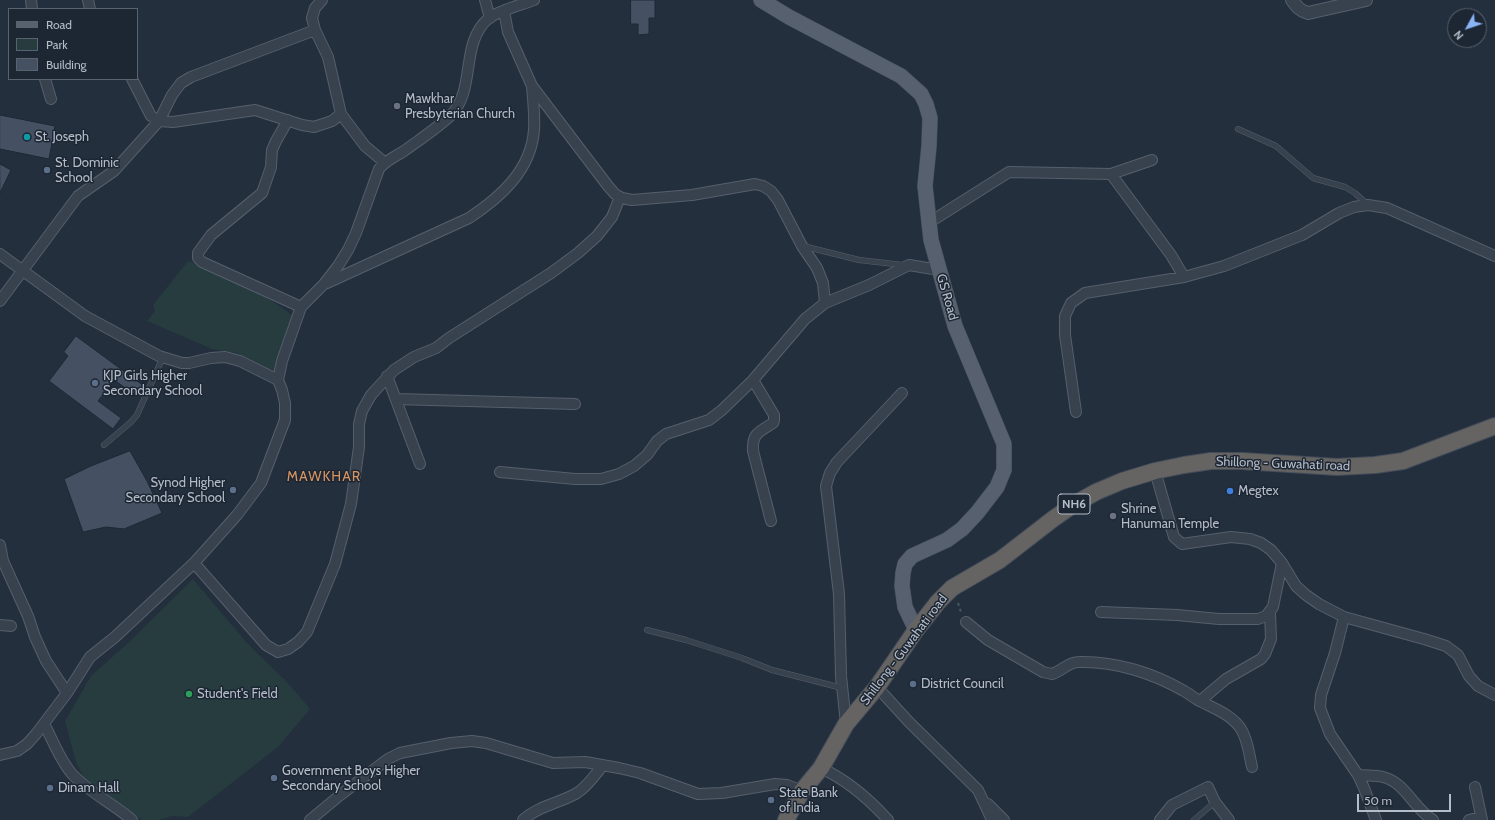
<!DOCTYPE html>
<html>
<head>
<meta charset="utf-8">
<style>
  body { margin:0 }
  #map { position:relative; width:1495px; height:820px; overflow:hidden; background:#242f3e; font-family:Cabin,sans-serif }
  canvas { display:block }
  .legend { position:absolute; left:8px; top:8px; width:130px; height:72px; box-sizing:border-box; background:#1d2633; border:1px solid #59626f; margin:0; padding:5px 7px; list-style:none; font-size:12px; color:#b4bcc9 }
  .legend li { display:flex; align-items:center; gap:8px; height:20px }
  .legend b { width:20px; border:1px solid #59626f }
  .north { position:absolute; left:1447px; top:8px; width:40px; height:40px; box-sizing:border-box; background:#1d2633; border:1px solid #59626f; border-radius:50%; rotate:230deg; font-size:11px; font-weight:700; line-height:16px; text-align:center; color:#b4bcc9 }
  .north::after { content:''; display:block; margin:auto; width:14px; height:18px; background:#8ab4f8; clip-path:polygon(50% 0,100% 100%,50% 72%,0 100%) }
  .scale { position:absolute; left:1357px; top:794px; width:94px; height:18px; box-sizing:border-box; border:2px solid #b4bcc9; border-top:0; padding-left:5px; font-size:12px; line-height:14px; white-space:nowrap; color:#b4bcc9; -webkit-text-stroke:3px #1d2633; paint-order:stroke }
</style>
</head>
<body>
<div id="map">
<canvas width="1495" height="820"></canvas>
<ul class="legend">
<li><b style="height:5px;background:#56606e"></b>Road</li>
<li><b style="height:11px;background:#263c3f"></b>Park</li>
<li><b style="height:11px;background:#455162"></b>Building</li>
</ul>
<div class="north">N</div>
<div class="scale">50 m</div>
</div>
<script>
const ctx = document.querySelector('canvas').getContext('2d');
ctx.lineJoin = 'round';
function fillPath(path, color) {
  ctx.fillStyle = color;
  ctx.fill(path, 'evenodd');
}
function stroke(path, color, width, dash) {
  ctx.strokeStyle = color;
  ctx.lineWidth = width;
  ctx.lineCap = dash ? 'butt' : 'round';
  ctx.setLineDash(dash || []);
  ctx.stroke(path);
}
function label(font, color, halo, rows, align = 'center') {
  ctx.font = font + ' Cabin,sans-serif';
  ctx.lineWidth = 3;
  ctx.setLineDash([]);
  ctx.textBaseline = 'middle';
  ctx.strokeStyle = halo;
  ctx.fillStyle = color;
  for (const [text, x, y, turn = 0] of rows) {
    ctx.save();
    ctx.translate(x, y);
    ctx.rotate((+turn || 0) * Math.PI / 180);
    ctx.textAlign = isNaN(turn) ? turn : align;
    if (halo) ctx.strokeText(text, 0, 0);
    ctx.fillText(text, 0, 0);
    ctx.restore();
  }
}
fillPath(new Path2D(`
  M188 261C226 276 263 291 294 317L275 375 264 367 237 353 212 349 147 321 155 311 153 305Z
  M193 579 246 642 285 680 310 709 278 747 188 817 172 816 158 820H142L84 778 76 762 65 721 91 676 128 643Z`), '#263c3f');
const building = new Path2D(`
  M631 0H655V18H649V34L638 35V24H631Z
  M0 115 55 126 49 159 0 149Z
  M0 164 11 170 0 193Z
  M76 336 144 386 137 396 114 380 98 401 121 418 113 429 49 381 68 356 64 352Z
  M130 451 147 481 162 513 124 529 106 527 83 532 64 479 91 466Z`);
fillPath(building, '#455162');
stroke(building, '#1f2835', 1);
const service = new Path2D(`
  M1238 129 1276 146 1313 178 1345 187 1355 193 1368 205
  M803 246 859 260 903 265
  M104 445 131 422 137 415 163 357
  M647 630 686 640 742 658 772 670 842 688
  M1194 820 1215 802`);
const minor = new Path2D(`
  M31 0 32 9
  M88 0 90 9
  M322 0 315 8 312 18 315 30 328 57 341 114 365 146 384 162
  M485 0 490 18
  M504 11 508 32 532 86 608 186 615 194 622 198 632 200 692 195 755 184 763 186 771 191 778 200 802 246 817 268 823 283 825 303
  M45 79 51 99
  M132 79 151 116 159 121 173 122 255 110 302 125 314 127 332 121 341 114
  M288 120 276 141 272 150 271 167 262 193 211 235 198 253V258L202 262 301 307
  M1111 174 1171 255 1184 277
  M930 222 1009 172 1111 174 1152 160
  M0 254 85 316 159 356 182 363H189L211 358 225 357 240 361 278 380
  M327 283 469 218C501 197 531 170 534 130 535 116 533 100 532 86
  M0 301 78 196 114 171 159 121 172 95 181 83 191 77 315 30
  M387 376 420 464
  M753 380 774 415V420L773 423C759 432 752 433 753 451L771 521
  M396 399 575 404
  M1076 412 1065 335V316L1071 303 1085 293 1184 277 1224 266 1302 235 1339 213 1354 207 1368 205 1387 208 1495 256
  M1155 471 1174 537 1182 544 1231 537 1250 539 1261 543 1271 550 1282 563 1296 586 1306 595 1319 604 1344 617 1424 639 1446 646 1458 655 1469 676 1478 686 1495 695
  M500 472 575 479H601L619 474 634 466 647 455 657 441 666 434 709 420 722 410 753 380 805 319 825 303 869 285 909 265 939 270
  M0 545 3 561 28 616 35 637 46 661 67 693
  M194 563 266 645 278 652 288 649 298 642 307 632 335 564 351 504 359 447V424L362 411 371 395 394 370 414 357 436 348 449 338 551 273 578 253 597 236 612 217 620 197
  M1101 612 1177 615 1219 619H1258L1266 616 1273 607 1282 563
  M1344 617 1335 653 1321 695 1320 708 1330 734 1358 775 1364 788 1376 820
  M966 622 988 640 1043 672 1052 674C1062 671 1068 662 1079 662 1115 661 1153 673 1184 691 1190 694 1195 699 1202 702 1215 709 1232 715 1241 729 1248 740 1249 754 1252 767
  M0 625 11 626
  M877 687 909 722 978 790 992 820
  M1200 701 1226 679 1261 659 1265 654 1271 639 1270 613
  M44 724C53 740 60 761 73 775 90 793 114 804 132 820
  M846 724 841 676 839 594 826 486 830 473 837 462 902 393
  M0 755 17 751 27 744 36 734 67 693 90 657 115 637 194 563 237 515 261 483 285 420V403L282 390 278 380 282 361 295 324 301 307 324 284 338 266 348 250 356 233 379 169C386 160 395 157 404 151 419 140 436 129 450 116 477 90 459 43 489 18 500 10 521 5 534 0
  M821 768C847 780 869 799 888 820
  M1358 775C1366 776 1375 775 1383 777 1405 782 1414 809 1433 820
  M1475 787 1482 820
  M988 804 1004 820
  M310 820 339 796 388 759 400 753 451 743 472 741 486 743 553 763 585 762 619 768 640 773 698 794 722 793 775 784 787 785 802 791
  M523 820C538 806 560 803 577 793 588 786 595 775 603 765
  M1160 820 1172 805 1208 787 1215 802 1229 820
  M1469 820 1481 817`);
const tertiary = new Path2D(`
  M1292 0C1297 7 1300 11 1308 13L1366 0`);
const primary = new Path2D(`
  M761 0 789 17 901 76 921 94 926 104 930 118 929 146 925 186 931 240 955 326 1004 444V470L997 487 977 513 962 529 947 540 912 556 905 564 903 573 902 586 905 607 916 630`);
const trunk = new Path2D(`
  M786 820 802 791 821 768 846 724 877 687 916 630 938 602 952 588 1000 560 1053 519 1073 505 1096 492 1122 481 1155 471 1184 465 1211 461H1242L1337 467 1375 465 1403 461 1495 426`);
stroke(service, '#565f6c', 6);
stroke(minor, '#565f6c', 12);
stroke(tertiary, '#565f6c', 14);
stroke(primary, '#414a57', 16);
stroke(trunk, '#434c59', 18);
stroke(new Path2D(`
  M958 603 961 612`), '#44595c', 2, [3, 3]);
stroke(service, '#38414e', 5);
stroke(minor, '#38414e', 10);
stroke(tertiary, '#38414e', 12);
stroke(primary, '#56606e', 15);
stroke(trunk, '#656462', 16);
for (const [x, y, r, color] of [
  [397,106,4,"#6b7280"],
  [27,137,4,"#0f9aa8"],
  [47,170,4,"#5c6f8a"],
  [95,383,4,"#5c6f8a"],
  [233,490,4,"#5c6f8a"],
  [1230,491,4,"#3f7fe0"],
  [1113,516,4,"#6b7280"],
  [913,684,4,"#5c6f8a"],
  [189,694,4,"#2e9e5b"],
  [274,778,4,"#5c6f8a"],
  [50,788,4,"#5c6f8a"],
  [771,800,4,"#5c6f8a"]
]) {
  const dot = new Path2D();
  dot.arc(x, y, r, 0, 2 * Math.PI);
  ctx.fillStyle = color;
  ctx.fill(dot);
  stroke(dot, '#1d2633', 1.5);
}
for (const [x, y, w] of [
  [1074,504,32]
]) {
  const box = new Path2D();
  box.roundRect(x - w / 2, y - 10, w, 20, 3);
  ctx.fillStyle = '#1d2633';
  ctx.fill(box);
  stroke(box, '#b4bcc9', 1);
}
label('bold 12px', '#b4bcc9', null, [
  ["NH6",1074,504]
]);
label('13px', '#b4bcc9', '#1d2633', [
  ["Mawkhar",405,99],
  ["Presbyterian Church",405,114],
  ["St. Joseph",35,137],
  ["St. Dominic",55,163],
  ["School",55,178],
  ["KJP Girls Higher",103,376],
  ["Secondary School",103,391],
  ["Synod Higher",225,483,"right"],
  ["Secondary School",225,498,"right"],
  ["Megtex",1238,491],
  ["Shrine",1121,509],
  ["Hanuman Temple",1121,524],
  ["District Council",921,684],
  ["Student's Field",197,694],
  ["Government Boys Higher",282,771],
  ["Secondary School",282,786],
  ["Dinam Hall",58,788],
  ["State Bank",779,793],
  ["of India",779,808]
], 'left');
label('13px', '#b4bcc9', '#1d2633', [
  ["GS Road",947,297,74],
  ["Shillong - Guwahati road",1283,464,2],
  ["Shillong - Guwahati road",904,650,-53]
]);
ctx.letterSpacing = '1px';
label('14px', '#d59563', '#1d2633', [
  ["MAWKHAR",324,477]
]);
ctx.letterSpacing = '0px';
</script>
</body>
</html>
